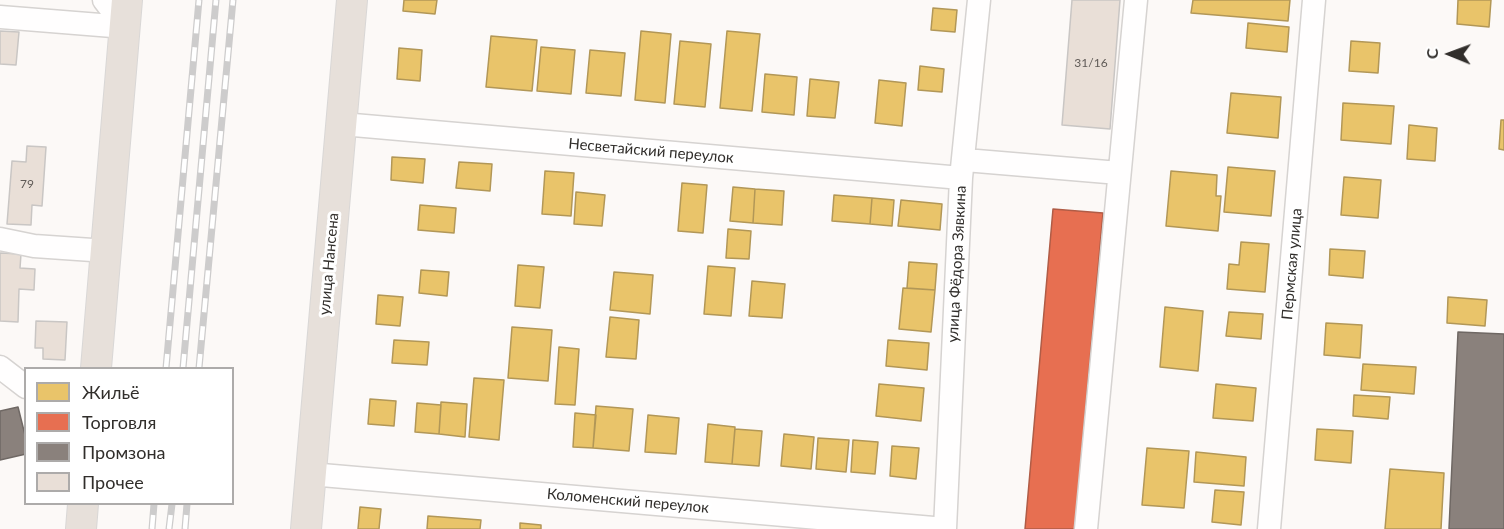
<!DOCTYPE html>
<html>
<head>
<meta charset="utf-8">
<style>
  body { margin:0 }
  #map { position:relative; width:1504px; height:529px; overflow:hidden; background:#fcf9f7; font-family:Lato,sans-serif }
  canvas { display:block }
  .legend { position:absolute; left:24px; top:367px; width:210px; height:138px; box-sizing:border-box; background:#fff; border:2px solid #adabaa; margin:0; padding:8px 10px; list-style:none; font-size:18px; color:#312e2b }
  .legend li { display:flex; align-items:center; gap:12px; height:30px }
  .legend b { width:30px; border:2px solid #adabaa }
  .north { position:absolute; left:1420px; top:24px; width:60px; height:60px; -webkit-text-stroke:4px #fff; paint-order:stroke; rotate:271deg; font-size:16px; font-weight:700; line-height:24px; text-align:center; color:#312e2b }
  .north::after { content:''; display:block; margin:auto; width:21px; height:27px; background:#312e2b; clip-path:polygon(50% 0,100% 100%,50% 72%,0 100%) }
</style>
</head>
<body>
<div id="map">
<canvas width="1504" height="529"></canvas>
<ul class="legend">
<li><b style="height:16px;background:#e9c46a"></b>Жильё</li>
<li><b style="height:16px;background:#e76f51"></b>Торговля</li>
<li><b style="height:16px;background:#8a817c"></b>Промзона</li>
<li><b style="height:16px;background:#e9dfd7"></b>Прочее</li>
</ul>
<div class="north">С</div>
</div>
<script>
const ctx = document.querySelector('canvas').getContext('2d');
ctx.lineJoin = 'round';
function fillPath(path, color) {
  ctx.fillStyle = color;
  ctx.fill(path, 'evenodd');
}
function stroke(path, color, width, dash) {
  ctx.strokeStyle = color;
  ctx.lineWidth = width;
  ctx.lineCap = dash ? 'butt' : 'round';
  ctx.setLineDash(dash || []);
  ctx.stroke(path);
}
function label(font, color, halo, rows, align = 'center') {
  ctx.font = font + ' Lato,sans-serif';
  ctx.lineWidth = 6;
  ctx.setLineDash([]);
  ctx.textBaseline = 'middle';
  ctx.strokeStyle = halo;
  ctx.fillStyle = color;
  for (const [text, x, y, turn = 0] of rows) {
    ctx.save();
    ctx.translate(x, y);
    ctx.rotate((+turn || 0) * Math.PI / 180);
    ctx.textAlign = isNaN(turn) ? turn : align;
    if (halo) ctx.strokeText(text, 0, 0);
    ctx.fillText(text, 0, 0);
    ctx.restore();
  }
}
const homes = new Path2D(`
  M404 0H437L435 14 403 11Z
  M1193 0H1290L1288 21 1191 13Z
  M1458 0H1491L1489 27 1457 24Z
  M933 8 957 10 955 32 931 30Z
  M1248 23 1289 27 1287 52 1246 48Z
  M641 31 671 34 665 103 635 100Z
  M727 31 760 34 752 111 720 108Z
  M491 36 537 40 532 91 486 87Z
  M680 41 711 44 705 107 674 104Z
  M1351 41 1380 43 1378 73 1349 71Z
  M541 47 575 50 571 94 537 91Z
  M399 48 422 50 420 81 397 79Z
  M590 50 625 53 621 96 586 93Z
  M920 66 944 69 942 92 918 90Z
  M765 74 797 77 794 115 762 112Z
  M810 79 839 82 835 118 807 116Z
  M879 80 906 83 902 126 875 123Z
  M1231 93 1281 97 1278 138 1227 133Z
  M1343 103 1394 106 1391 144 1341 140Z
  M1501 120H1504V150L1499 149Z
  M1409 125 1437 128 1435 161 1407 159Z
  M392 157 425 159 423 183 391 180Z
  M459 162 492 164 490 191 456 188Z
  M1228 167 1275 171 1271 216 1224 212Z
  M545 171 574 173 571 216 542 214Z
  M1171 171 1217 175 1216 196H1221L1218 231 1166 226Z
  M1344 177 1381 180 1378 218 1341 215Z
  M682 183 707 185 703 233 678 231Z
  M733 187 755 189 753 223 730 221Z
  M755 189 784 191 782 225 753 223Z
  M576 192 605 195 602 226 574 224Z
  M834 195 872 198 870 224 832 221Z
  M872 198 894 200 892 226 870 224Z
  M901 200 942 204 940 230 898 226Z
  M420 205 456 208 454 233 418 230Z
  M728 229 751 231 749 259 726 258Z
  M1241 242 1269 244 1265 292 1227 289 1229 264 1239 265Z
  M1330 249 1365 251 1363 278 1329 275Z
  M909 262 937 264 935 290 907 288Z
  M518 265 544 267 540 308 515 306Z
  M708 266 735 268 731 316 704 314Z
  M421 270 449 272 447 296 419 293Z
  M614 272 653 275 650 314 610 310Z
  M752 281 785 284 782 318 749 316Z
  M903 288 935 290 931 332 899 329Z
  M378 295 403 297 400 326 376 324Z
  M1448 297 1487 300 1485 326 1447 323Z
  M1165 307 1203 311 1198 371 1160 367Z
  M1229 312 1263 314 1261 339 1226 336Z
  M610 317 639 320 636 359 606 357Z
  M1326 323 1362 325 1360 358 1324 355Z
  M512 327 552 330 548 381 508 378Z
  M394 340 429 342 427 365 392 363Z
  M888 340 929 343 927 370 886 366Z
  M559 347 579 349 575 405 555 404Z
  M1363 364 1416 367 1414 394 1361 390Z
  M474 378 504 380 499 440 469 437Z
  M879 384 924 388 921 421 876 416Z
  M1216 384 1256 388 1253 421 1213 418Z
  M1354 395 1390 397 1388 419 1353 416Z
  M370 399 396 401 394 426 368 424Z
  M441 402 467 404 465 437 439 434Z
  M417 403 441 405 439 434 415 432Z
  M596 406 633 409 629 451 593 448Z
  M575 413 596 415 593 448 573 447Z
  M648 415 679 418 676 454 645 452Z
  M708 424 735 427 732 464 705 462Z
  M735 429 762 431 759 466 732 464Z
  M1317 429 1353 431 1351 463 1315 460Z
  M784 434 814 437 811 469 781 466Z
  M818 438 849 440 846 472 816 469Z
  M853 440 878 442 875 474 851 472Z
  M892 446 919 448 916 479 890 476Z
  M1147 448 1189 451 1184 508 1142 505Z
  M1196 452 1246 457 1244 486 1194 482Z
  M1390 469 1444 473 1441 529H1385Z
  M1215 490 1244 492 1241 525 1212 522Z
  M360 507 381 509 379 529H358Z
  M428 516 481 520 480 529H427Z
  M520 523 541 525V529H520Z`);
fillPath(homes, '#e9c46a');
stroke(homes, '#b29757', 1.5);
const shops = new Path2D(`
  M1053 209 1103 213 1075 529H1025Z`);
fillPath(shops, '#e76f51');
stroke(shops, '#b05c46', 1.5);
const industry = new Path2D(`
  M1458 332 1504 334V529H1449Z
  M18 407 26 439V454L0 460V411Z`);
fillPath(industry, '#8a817c');
stroke(industry, '#6f6864', 1.5);
const building = new Path2D(`
  M1072 0H1120L1110 129 1062 125Z
  M0 31 19 32 16 65 0 64Z
  M27 146 46 147 42 206 32 205 31 225 7 224 12 161 26 162Z
  M0 253 21 254 20 268 35 269 34 290 19 289 18 322 0 321Z
  M36 321 67 322 65 360 43 359V348H35Z`);
fillPath(building, '#e9dfd7');
stroke(building, '#c9c6c4', 1.5);
const minor = new Path2D(`
  M104 0 125 27
  M0 17 125 27
  M342 124 961 178
  M965 160 1119 173
  M0 239 34 246 107 251
  M0 367 26 387
  M310 474 945 529
  M945 529 961 178 979 0
  M1086 529 1136 0
  M1269 529 1314 0`);
const major = new Path2D(`
  M96 368 127 0
  M81 529 83 504
  M306 529 352 0`);
stroke(minor, '#d6d3d1', 25);
stroke(major, '#d9d7d6', 32);
stroke(minor, '#fffefe', 22);
stroke(major, '#e7e0da', 30);
const rail = new Path2D(`
  M166 368 199 0
  M183 368 216 0
  M199 368 233 0
  M152 529 154 504
  M169 529 172 504
  M185 529 187 504`);
stroke(rail, '#cdcccc', 7);
stroke(rail, '#fff', 4.5, [14]);
label('12px', '#5f5a56', null, [
  ["31/16",1091,63],
  ["79",27,184]
]);
label('15px', '#312e2b', '#fff', [
  ["Несветайский переулок",651,151,5],
  ["улица Нансена",329,264,-85],
  ["улица Фёдора Зявкина",957,264,-87],
  ["Пермская улица",1292,264,-85],
  ["Коломенский переулок",628,501,5]
]);
</script>
</body>
</html>
